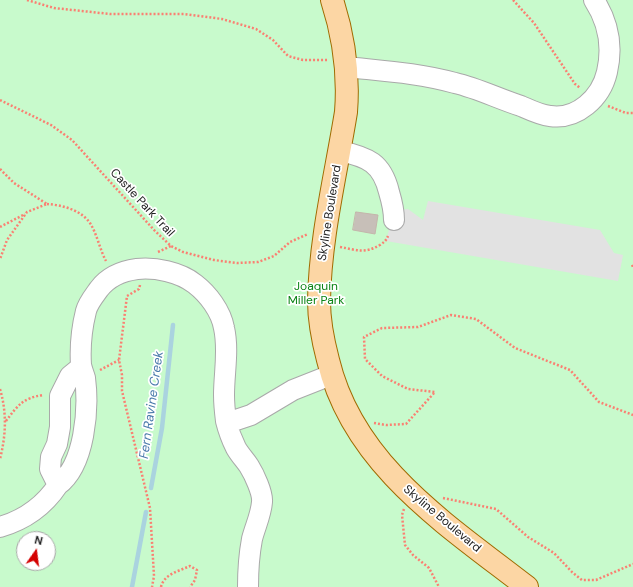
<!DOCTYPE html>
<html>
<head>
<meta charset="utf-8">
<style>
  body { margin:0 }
  #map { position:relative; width:633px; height:587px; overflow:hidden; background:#f2efe9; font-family:"DM Sans",sans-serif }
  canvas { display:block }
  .north { position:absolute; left:16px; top:531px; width:40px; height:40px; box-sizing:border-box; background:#fff; border:1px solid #a7a7a7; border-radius:50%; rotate:14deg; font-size:11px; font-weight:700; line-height:16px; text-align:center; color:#222 }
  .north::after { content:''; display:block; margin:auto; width:14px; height:18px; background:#d40000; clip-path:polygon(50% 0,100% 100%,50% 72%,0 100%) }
</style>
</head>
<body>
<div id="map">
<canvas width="633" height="587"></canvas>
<div class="north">N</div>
</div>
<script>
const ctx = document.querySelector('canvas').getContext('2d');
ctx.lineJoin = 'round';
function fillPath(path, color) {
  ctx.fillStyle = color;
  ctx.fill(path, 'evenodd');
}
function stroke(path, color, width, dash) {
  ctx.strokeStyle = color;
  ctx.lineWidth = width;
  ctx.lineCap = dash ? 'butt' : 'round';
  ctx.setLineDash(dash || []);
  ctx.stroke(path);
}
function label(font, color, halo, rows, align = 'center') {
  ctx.font = font + ' "DM Sans",sans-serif';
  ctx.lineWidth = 3.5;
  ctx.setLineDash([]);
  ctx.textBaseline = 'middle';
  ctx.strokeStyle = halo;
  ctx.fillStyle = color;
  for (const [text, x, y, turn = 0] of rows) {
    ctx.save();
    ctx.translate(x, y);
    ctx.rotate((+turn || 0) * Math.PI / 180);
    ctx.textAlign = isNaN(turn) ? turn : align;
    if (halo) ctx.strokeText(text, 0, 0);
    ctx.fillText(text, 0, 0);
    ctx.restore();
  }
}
fillPath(new Path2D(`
  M0 0H633V587H0ZM24 539H48V563H24Z`), '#c8facc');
fillPath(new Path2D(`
  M428 201 600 230 614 253 623 255 618 281 386 241 394 211 408 209 423 220Z`), '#e2e2e2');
stroke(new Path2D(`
  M151 488 162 428 173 325
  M132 587 146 512`), '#aad3df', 4.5);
const building = new Path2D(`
  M356 212 378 215 375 234 353 230Z`);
fillPath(building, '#c7bfb8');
stroke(building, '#c4b6ab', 1);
const minor = new Path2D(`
  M347 67C384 71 419 73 455 83 477 88 499 99 521 106 530 110 540 115 550 116 577 120 601 98 607 72 613 46 609 23 594 0
  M340 151C368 157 382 163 389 192 392 202 394 210 394 220
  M81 367 70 376 60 396V427L57 444 51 457 50 469 58 485C85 465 89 409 85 378 84 374 82 370 81 365 80 349 82 327 86 311 88 303 94 296 99 289 108 277 122 271 137 269 155 267 180 272 195 284 208 294 221 311 224 328 229 350 224 373 224 395 224 404 225 413 226 421 228 429 232 440 236 448 240 455 245 460 249 466 254 474 263 493 262 502 261 515 255 527 252 539 249 555 248 571 248 587
  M227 423 251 415 293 390 331 375
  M0 527C24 520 44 506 58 485`);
const major = new Path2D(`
  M332 0C344 37 349 74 346 112 336 174 320 238 319 301 319 321 323 341 328 360 353 465 446 524 527 587`);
stroke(minor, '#a9a9a9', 22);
stroke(major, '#a06b00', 24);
stroke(new Path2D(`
  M27 0 54 8 110 14H184L222 19 256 29 273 40 288 56 303 60H327
  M513 0 534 23 575 84 580 88
  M0 100 51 125 72 140 155 231 171 246 183 252 214 260 237 263 258 262 274 256 290 242 308 234
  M608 106 626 113H633
  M0 169 14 183 47 204 27 212 7 240 0 259
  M47 204C62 205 81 210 90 223 97 234 100 250 106 261
  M0 227 25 214
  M340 247C357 250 364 254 380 245 384 242 386 241 388 236
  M158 252 171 246
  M632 265 633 267
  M140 285 139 289 127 296 119 360 122 375V391L150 508 154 576 152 587
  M100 370 119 360
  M0 389C7 413 6 435 0 459
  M6 421C18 405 23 398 43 395
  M374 423 386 425 406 424 435 392 408 389 382 376 365 359 364 337 382 328 418 327 451 315 476 319 515 348 570 370 599 402 633 415
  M443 498 496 509 528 537 554 553 572 572 582 580H596L633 564
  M404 509 402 515 405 545 413 555 429 568 439 587
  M161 587C164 574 179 571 190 566L197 570 195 580 190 587`), '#fa8072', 2.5, [2, 2]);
stroke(minor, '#fff', 20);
stroke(major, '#fcd6a4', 22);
label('12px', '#222', '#fff', [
  ["Castle Park Trail",142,203,47],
  ["Skyline Boulevard",330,213,-81],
  ["Skyline Boulevard",442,519,40]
]);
label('12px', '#0c8416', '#fff', [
  ["Joaquin",316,287],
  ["Miller Park",316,301]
]);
label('italic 13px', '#4a7aab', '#fff', [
  ["Fern Ravine Creek",152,405,-82]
]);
</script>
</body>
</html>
